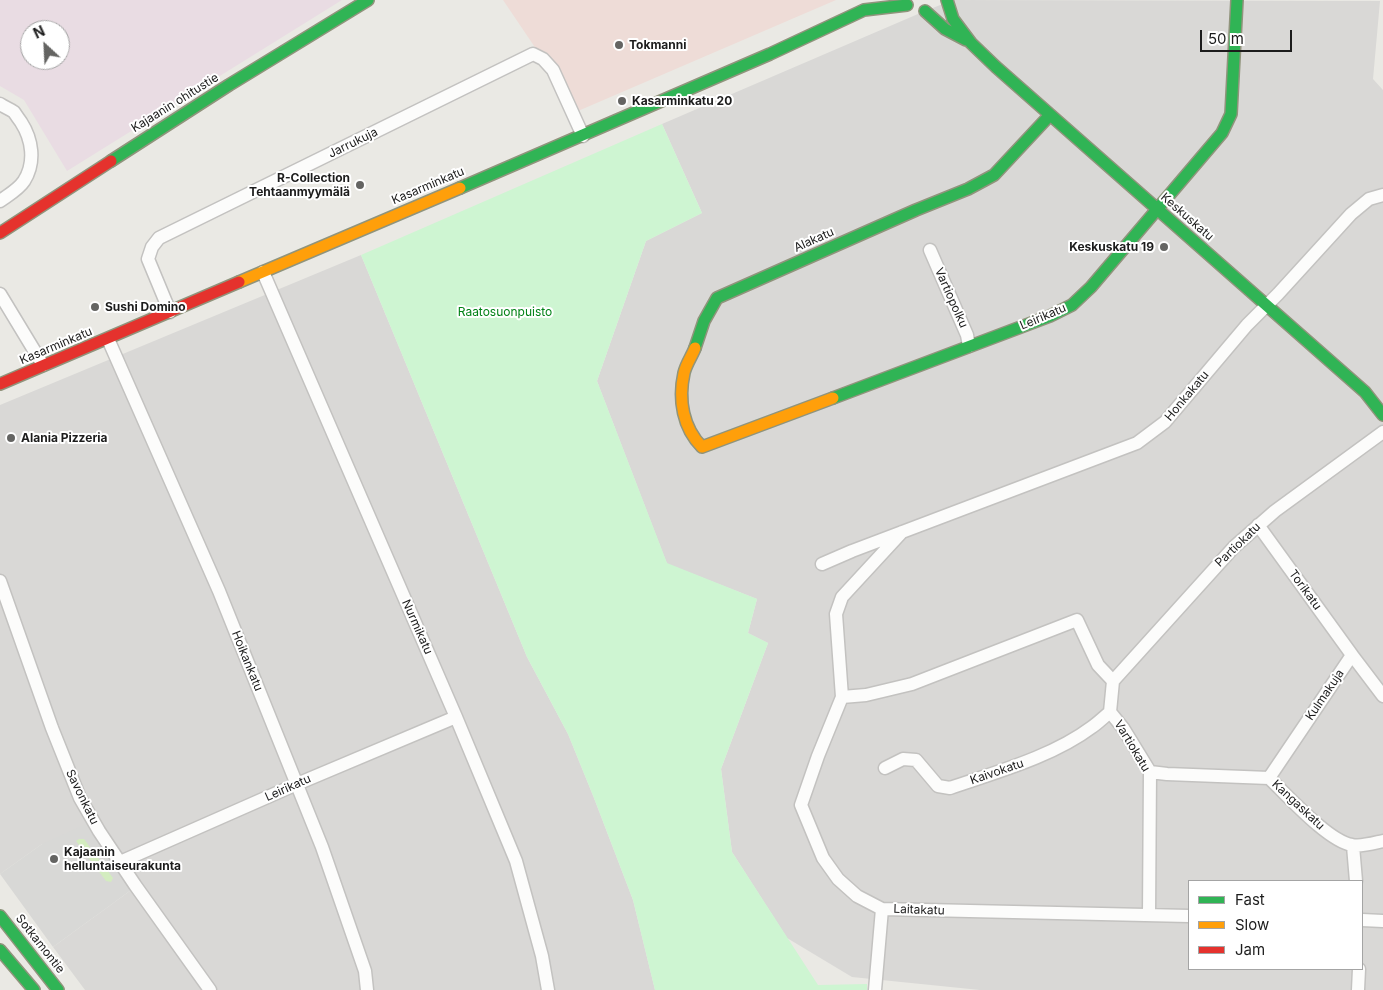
<!DOCTYPE html>
<html>
<head>
<meta charset="utf-8">
<style>
  body { margin:0 }
  #map { position:relative; width:1383px; height:990px; overflow:hidden; background:#eae9e4; font-family:Inter,sans-serif }
  canvas { display:block }
  .legend { position:absolute; left:1188px; top:880px; width:175px; height:90px; box-sizing:border-box; background:#fff; border:1px solid #a4a4a4; margin:0; padding:6px 9px; list-style:none; font-size:15px; color:#1c1c1c }
  .legend li { display:flex; align-items:center; gap:10px; height:25px }
  .legend b { width:25px; border:1px solid #a4a4a4 }
  .north { position:absolute; left:20px; top:20px; width:50px; height:50px; box-sizing:border-box; background:#fff; border:1px solid #a4a4a4; border-radius:50%; rotate:335deg; font-size:14px; font-weight:700; line-height:20px; text-align:center; color:#1c1c1c }
  .north::after { content:''; display:block; margin:auto; width:18px; height:22px; background:#646462; clip-path:polygon(50% 0,100% 100%,50% 72%,0 100%) }
  .scale { position:absolute; left:1200px; top:30px; width:92px; height:22px; box-sizing:border-box; border:2px solid #1c1c1c; border-top:0; padding-left:6px; font-size:15px; line-height:18px; white-space:nowrap; color:#1c1c1c; -webkit-text-stroke:4px #fff; paint-order:stroke }
</style>
</head>
<body>
<div id="map">
<canvas width="1383" height="990"></canvas>
<ul class="legend">
<li><b style="height:6px;background:#30b455"></b>Fast</li>
<li><b style="height:6px;background:#ff9f0a"></b>Slow</li>
<li><b style="height:6px;background:#e5322d"></b>Jam</li>
</ul>
<div class="north">N</div>
<div class="scale">50 m</div>
</div>
<script>
const ctx = document.querySelector('canvas').getContext('2d');
ctx.lineJoin = 'round';
function fillPath(path, color) {
  ctx.fillStyle = color;
  ctx.fill(path, 'evenodd');
}
function stroke(path, color, width, dash) {
  ctx.strokeStyle = color;
  ctx.lineWidth = width;
  ctx.lineCap = dash ? 'butt' : 'round';
  ctx.setLineDash(dash || []);
  ctx.stroke(path);
}
function label(font, color, halo, rows, align = 'center') {
  ctx.font = font + ' Inter,sans-serif';
  ctx.lineWidth = 4;
  ctx.setLineDash([]);
  ctx.textBaseline = 'middle';
  ctx.strokeStyle = halo;
  ctx.fillStyle = color;
  for (const [text, x, y, turn = 0] of rows) {
    ctx.save();
    ctx.translate(x, y);
    ctx.rotate((+turn || 0) * Math.PI / 180);
    ctx.textAlign = isNaN(turn) ? turn : align;
    if (halo) ctx.strokeText(text, 0, 0);
    ctx.fillText(text, 0, 0);
    ctx.restore();
  }
}
fillPath(new Path2D(`
  M953 0 1380 1 1373 79 1383 90V990H980L852 977 787 938 732 852 721 769 768 643 748 633 757 599 667 564 597 381 646 241 702 213 662 124 925 11ZM1189 881H1362V969H1189Z
  M361 255 527 657 568 734 594 798 633 900 655 990H85L53 947 134 888 42 844 0 874V405Z`), '#d9d8d6');
fillPath(new Path2D(`
  M503 0H836L578 111Z`), '#eedcd7');
fillPath(new Path2D(`
  M0 0H342L67 171 24 100 0 86ZM30 30H60V60H30Z`), '#e9dce3');
fillPath(new Path2D(`
  M90 822 134 888 53 947 0 874 42 844Z`), '#d8d8d6');
fillPath(new Path2D(`
  M79 839H84L113 878 111 882 106 881 76 841Z`), '#d3ecbf');
fillPath(new Path2D(`
  M662 124 702 213 646 241 597 381 667 563 757 599 748 633 768 643 721 769 732 852 818 985 867 984V990H655L633 900 594 798 568 734 527 657 361 255Z`), '#cef5d2');
const street = new Path2D(`
  M0 104C4 107 10 109 14 112 16 115 18 118 21 122 32 139 36 162 24 181 18 190 8 195 0 201
  M930 250 967 335 969 346
  M263 272 456 717 516 861 542 956 548 990
  M0 294 43 365
  M170 312 148 259 152 247 159 238 533 54 543 59 553 70 583 136
  M108 339 219 591 322 847 365 971 367 990
  M1258 525 1352 655
  M902 532 842 597 836 614 842 697 818 756 801 805 823 858 838 879 857 896 882 909 1189 916
  M822 564 852 551 1137 443 1165 422 1247 325 1278 294 1351 214 1369 199 1383 195
  M0 581 52 728 80 798 99 831 135 885 210 990
  M1113 681 1234 547 1275 511 1383 432
  M842 697 866 695 912 684 1077 620 1098 665 1113 681 1110 712 1123 728 1150 772 1149 915
  M885 768 903 759 916 760 938 786 950 788C996 772 1052 757 1092 727 1098 723 1104 717 1110 712
  M1150 772 1167 774 1269 778C1288 796 1328 841 1352 845 1361 847 1374 843 1383 841
  M1269 778 1352 655 1383 696
  M1353 846 1356 881
  M120 862 297 784 456 717
  M1362 920 1383 921
  M875 990 882 909
  M1358 990 1359 969`);
const fast = new Path2D(`
  M947 0 953 19 971 43 996 67 1365 392 1383 415
  M925 11 945 29 966 40
  M111 161 229 85 368 0
  M460 188 770 54 864 10 907 5
  M695 348 704 321 717 298 916 210 968 189 994 175 1050 115
  M833 398 1050 316 1072 305 1091 287 1222 133 1231 114 1237 0
  M0 916 58 990
  M0 950 34 990`);
const slow = new Path2D(`
  M239 282 460 188
  M695 348C692 356 686 364 684 373 678 400 683 428 702 447L833 398`);
const jam = new Path2D(`
  M0 233 111 161
  M0 384 239 282`);
stroke(street, '#c3c2c0', 15);
stroke(fast, '#90947c', 14);
stroke(slow, '#90947c', 14);
stroke(jam, '#90947c', 14);
stroke(street, '#fcfcfb', 12);
stroke(fast, '#30b455', 11);
stroke(slow, '#ff9f0a', 11);
stroke(jam, '#e5322d', 11);
for (const [x, y, r, color] of [
  [619,45,5,"#646462"],
  [622,101,5,"#646462"],
  [360,185,5,"#646462"],
  [1164,247,5,"#646462"],
  [95,307,5,"#646462"],
  [11,438,5,"#646462"],
  [54,859,5,"#646462"]
]) {
  const dot = new Path2D();
  dot.arc(x, y, r, 0, 2 * Math.PI);
  ctx.fillStyle = color;
  ctx.fill(dot);
  stroke(dot, '#fff', 2);
}
label('bold 12px', '#1c1c1c', '#fff', [
  ["Tokmanni",629,45],
  ["Kasarminkatu 20",632,101],
  ["R-Collection",350,178,"right"],
  ["Tehtaanmyymälä",350,192,"right"],
  ["Keskuskatu 19",1154,247,"right"],
  ["Sushi Domino",105,307],
  ["Alania Pizzeria",21,438],
  ["Kajaanin",64,852],
  ["helluntaiseurakunta",64,866]
], 'left');
label('12px', '#1c1c1c', '#fff', [
  ["Kajaanin ohitustie",175,103,-32],
  ["Jarrukuja",353,143,-26],
  ["Kasarminkatu",428,186,-23],
  ["Keskuskatu",1187,217,41],
  ["Alakatu",814,240,-24],
  ["Vartiopolku",951,298,66],
  ["Leirikatu",1043,317,-23],
  ["Kasarminkatu",56,346,-23],
  ["Honkakatu",1187,396,-50],
  ["Partiokatu",1238,545,-44],
  ["Torikatu",1305,590,54],
  ["Nurmikatu",417,627,66],
  ["Hoikankatu",247,661,68],
  ["Kulmakuja",1325,695,-56],
  ["Vartiokatu",1132,746,59],
  ["Kaivokatu",997,772,-19],
  ["Leirikatu",288,788,-24],
  ["Savonkatu",82,797,64],
  ["Kangaskatu",1298,805,43],
  ["Laitakatu",919,910,2],
  ["Sotkamontie",40,944,52]
]);
label('12px', '#028217', '#fff', [
  ["Raatosuonpuisto",505,312]
]);
</script>
</body>
</html>
